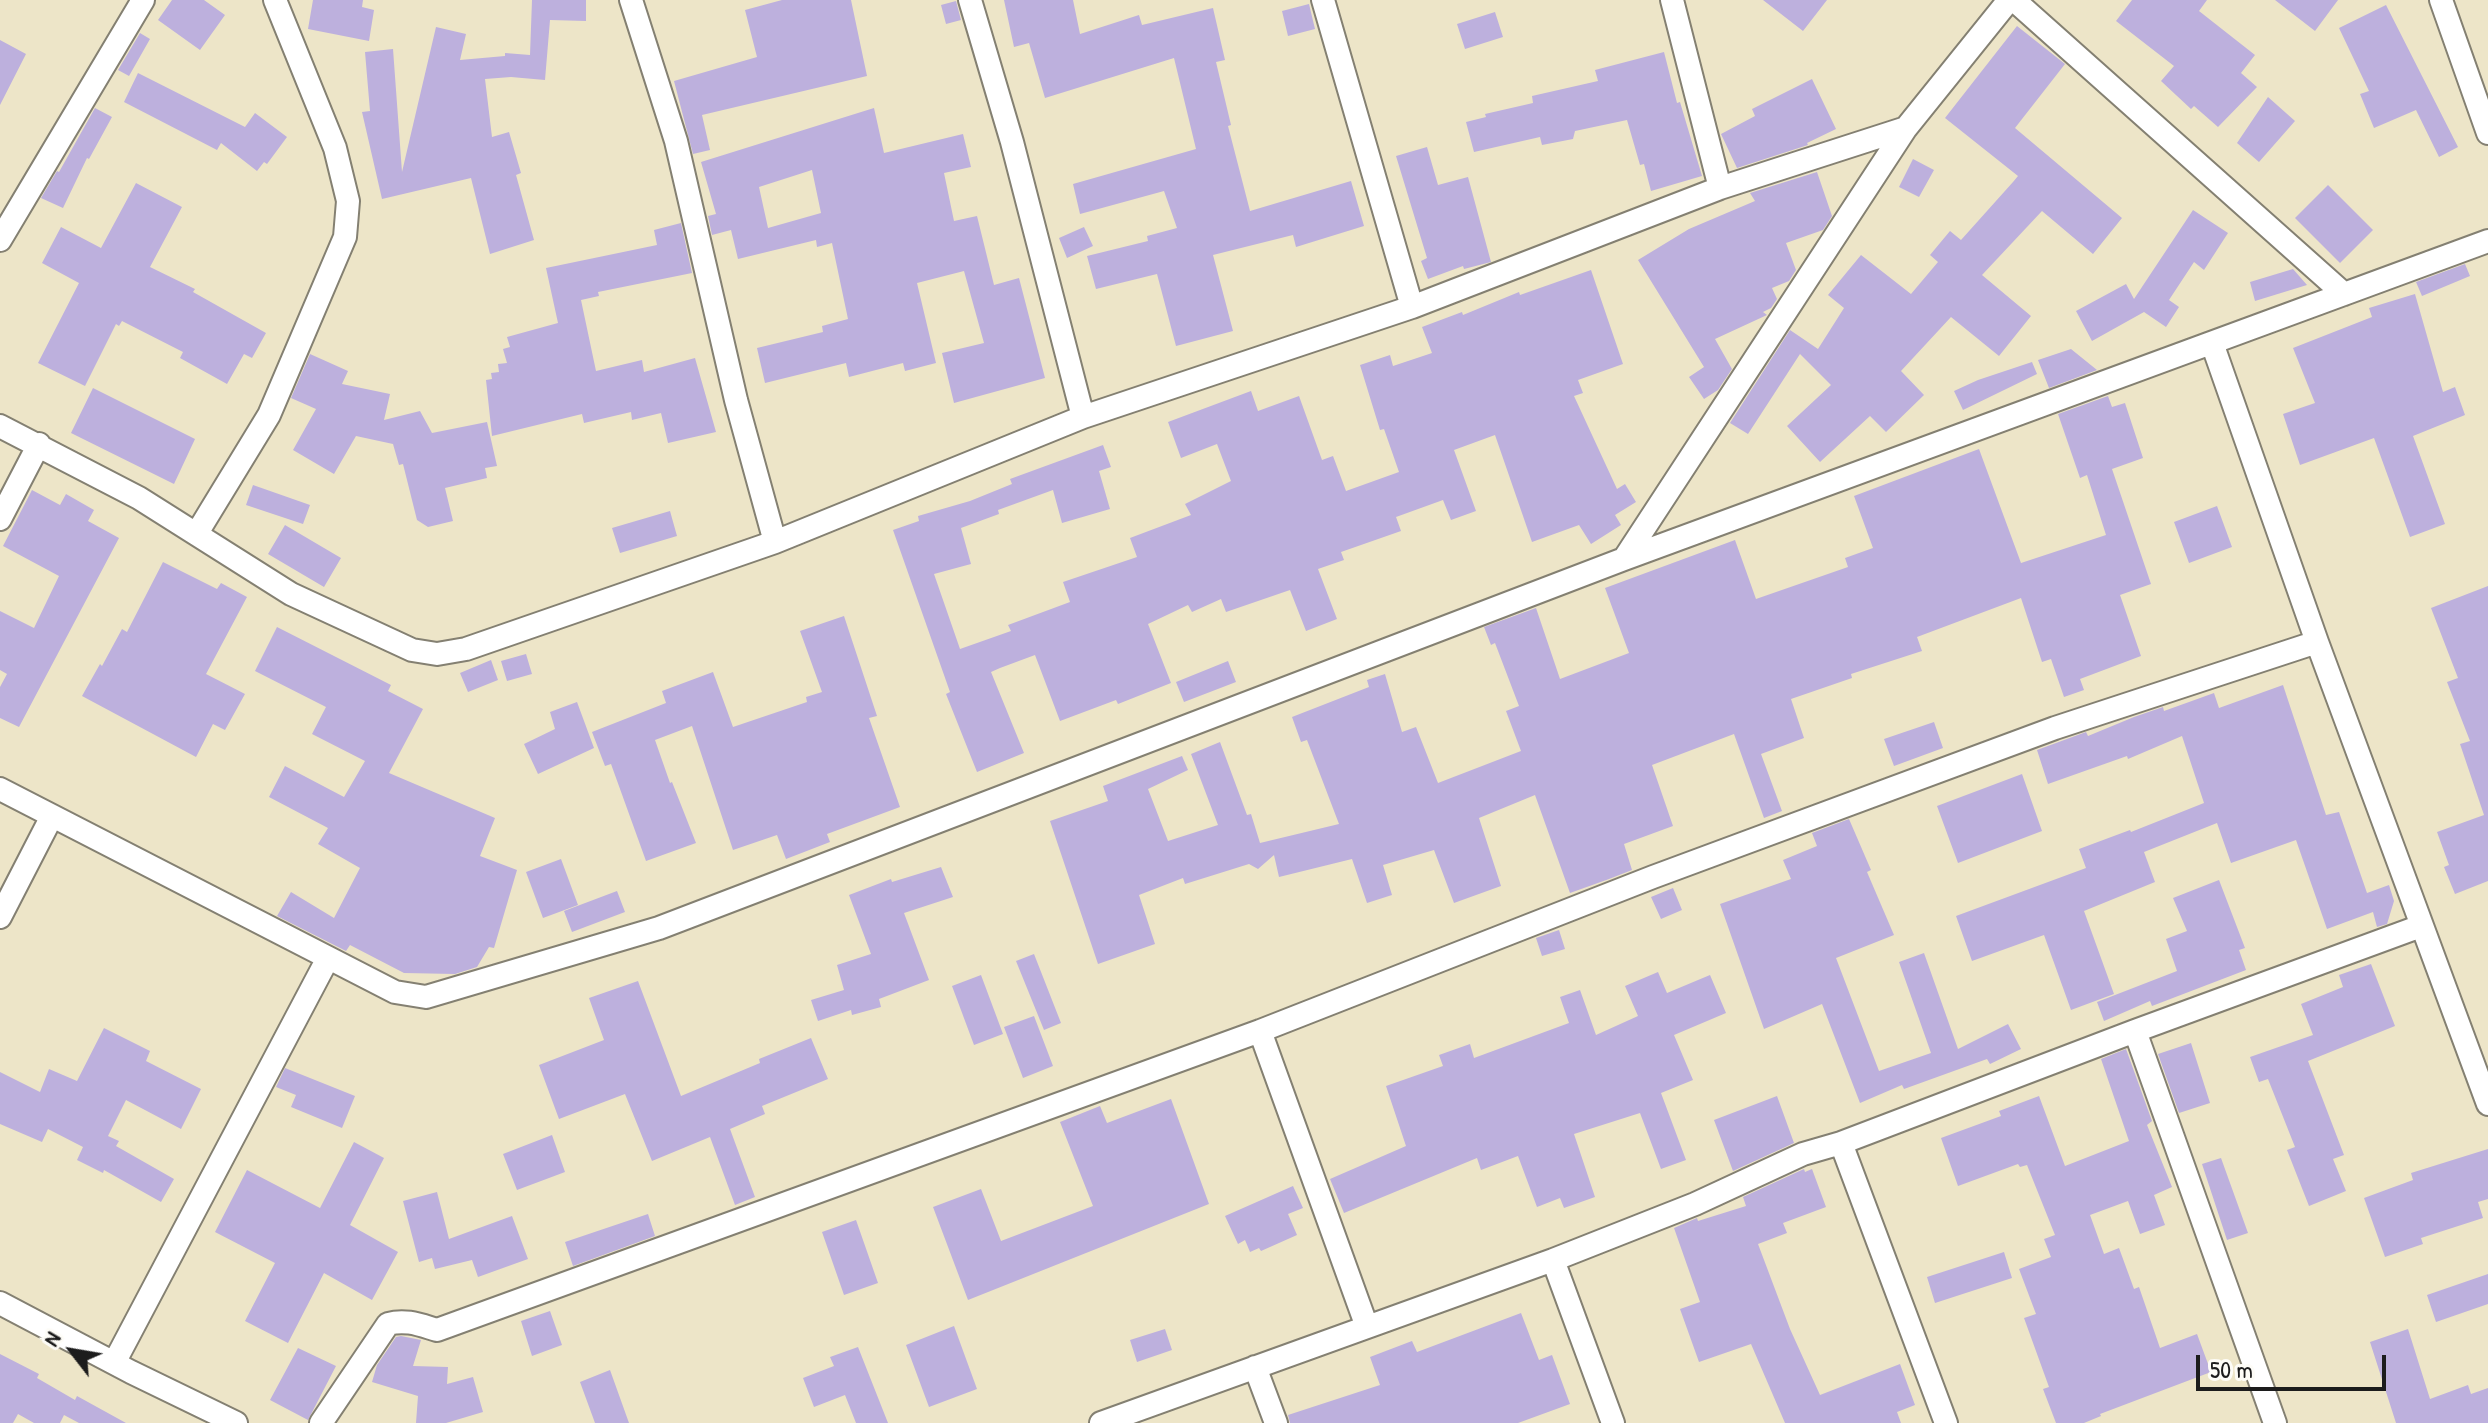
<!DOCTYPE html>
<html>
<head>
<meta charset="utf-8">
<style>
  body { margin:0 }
  #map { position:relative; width:2488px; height:1423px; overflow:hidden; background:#ede5c8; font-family:"Patrick Hand",sans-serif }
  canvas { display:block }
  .north { position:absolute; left:32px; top:1311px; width:80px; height:80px; -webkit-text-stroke:6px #fdfcf7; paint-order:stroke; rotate:301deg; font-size:22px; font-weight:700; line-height:32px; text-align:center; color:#1c1c1c }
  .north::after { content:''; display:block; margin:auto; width:28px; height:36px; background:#1c1c1c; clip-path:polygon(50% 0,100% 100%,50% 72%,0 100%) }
  .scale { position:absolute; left:2196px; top:1355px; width:190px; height:36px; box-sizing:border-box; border:4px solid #1c1c1c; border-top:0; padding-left:10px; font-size:24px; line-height:28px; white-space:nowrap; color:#1c1c1c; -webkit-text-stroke:6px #fdfcf7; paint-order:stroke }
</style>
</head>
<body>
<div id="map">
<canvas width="2488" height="1423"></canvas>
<div class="north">N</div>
<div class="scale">50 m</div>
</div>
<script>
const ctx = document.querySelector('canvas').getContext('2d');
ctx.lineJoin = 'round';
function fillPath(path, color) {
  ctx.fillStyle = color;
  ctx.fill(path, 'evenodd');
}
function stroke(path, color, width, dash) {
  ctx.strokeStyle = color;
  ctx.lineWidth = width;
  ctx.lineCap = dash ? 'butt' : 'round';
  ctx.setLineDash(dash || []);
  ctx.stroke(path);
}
fillPath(new Path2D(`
  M172 0H204L225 15 200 50 158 20Z
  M313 0H363L362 7 374 10 369 41 308 29Z
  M532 0H586V21L550 20 545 80 511 77 485 79 492 137 509 132 521 173 516 175 534 240 490 254 471 178 382 199 362 112 370 111 365 52 393 49 402 172 436 27 466 34 460 60 505 56V53L530 55Z
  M782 0H851L867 76 702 115 710 150 693 154 674 81 757 57 745 10Z
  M1004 0H1073L1080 34 1139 15 1142 25 1213 8 1225 60 1216 62 1231 125 1228 126 1250 211 1351 181 1364 226 1296 247 1293 235 1213 255 1233 331 1176 346 1157 274 1096 289 1087 256 1148 241 1147 236 1177 228 1164 191 1080 214 1073 184 1196 149 1174 58 1045 98 1029 43 1014 47Z
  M1763 0H1827L1803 31Z
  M2132 0H2207L2199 11 2255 55 2241 73 2257 87 2218 127 2194 106 2191 109 2161 81 2174 66 2116 21Z
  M2275 0H2338L2315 31Z
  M956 1 961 20 946 24 941 5Z
  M1309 4 1315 29 1288 36 1282 11Z
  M2386 5 2458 147 2439 157 2416 110 2374 128 2360 94 2369 91 2339 28Z
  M1495 12 1503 37 1465 49 1457 24Z
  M2017 26 2065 64 2015 128 2122 218 2093 254 2042 211 1982 275 2031 316 1999 356 1951 317 1901 371 1924 395 1886 432 1870 416 1820 462 1787 426 1831 385 1800 354 1748 434 1730 423 1790 330 1818 349 1844 308 1828 295 1861 255 1911 294 1938 262 1930 255 1950 231 1961 240 2013 182 2018 176 1945 118Z
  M140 33 150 39 129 76 118 70Z
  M0 40 26 54 0 105Z
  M1664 52 1677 103 1680 102 1702 176 1651 191 1644 164 1640 165 1627 120 1575 131 1573 139 1542 145 1540 137 1474 152 1466 122 1486 117 1485 114 1533 103 1532 96 1598 81 1595 70Z
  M138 73 245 127 255 113 287 137 267 164 264 162 257 171 221 143 217 150 124 102Z
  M1812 79 1836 129 1807 143 1808 145 1737 168 1721 134 1755 116 1752 109Z
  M2268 97 2295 121 2259 162 2237 143Z
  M95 108 112 117 89 159 87 158 63 208 41 198 57 171 59 172Z
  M874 108 884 153 963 134 971 167 944 173 954 221 977 216 994 285 1019 278 1045 378 954 403 942 353 984 343 964 271 917 283 936 363 905 371 903 363 849 377 846 363 765 383 757 348 823 332 822 326 848 319 832 243 817 247 816 240 738 259 731 230 712 235 708 216 716 214 701 162ZM812 170 821 213 768 228 759 187Z
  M1427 147 1438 185 1468 177 1491 262 1464 269 1463 266 1428 279 1421 261 1427 258 1396 156Z
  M1913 159 1934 170 1919 197 1899 187Z
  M1817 172 1832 216 1823 230 1786 243 1796 270 1789 281 1772 288 1777 299 1771 308 1763 312 1767 315 1715 339 1732 369 1718 390 1704 399 1689 377 1704 367 1638 260 1689 229 1755 201 1750 193Z
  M136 183 182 207 150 267 195 289 193 292 266 333 252 358 244 354 227 384 180 358 183 352 122 321 119 326 116 324 85 386 38 363 79 283 42 263 61 227 101 248Z
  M2328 185 2373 230 2340 263 2295 218Z
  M2193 210 2228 233 2204 270 2194 262 2169 300 2179 307 2166 327 2144 312 2092 341 2076 311 2126 284 2134 299Z
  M681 223 692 273 598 292 599 296 581 300 596 371 642 360 644 372 695 358 716 432 668 443 661 413 632 420 631 412 584 423 582 414 492 436 486 380 492 379 491 373 499 372 498 364 507 363 503 349 510 347 507 337 558 323 546 268 657 245 654 230Z
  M1084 227 1093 246 1067 258 1059 238Z
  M2465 264 2470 276 2422 296 2416 282Z
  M2293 269 2307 285 2255 301 2250 282Z
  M1591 270 1623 364 1578 380 1583 393 1574 396 1617 489 1625 484 1636 502 1615 515 1621 525 1591 544 1579 525 1532 542 1495 435 1454 450 1476 511 1451 520 1443 500 1396 517 1401 531 1341 552 1344 560 1318 569 1337 619 1306 631 1290 590 1226 612 1221 599 1192 612 1188 605 1148 624 1171 683 1118 704 1116 700 1060 721 1035 655 1000 668 991 672 1024 753 977 772 946 694 950 692 893 530 919 521 918 516 970 501 1012 484 1010 479 1103 445 1111 467 1099 471 1110 509 1062 523 1053 490 998 510 999 514 961 528 971 564 934 574 960 649 1011 631 1008 625 1070 602 1063 582 1137 557 1130 538 1191 515 1185 504 1231 481 1217 444 1181 458 1168 422 1251 391 1258 411 1299 396 1322 460 1333 456 1346 491 1399 472 1384 429 1380 430 1360 365 1390 355 1393 366 1432 353 1422 327 1462 312 1463 315 1519 292 1520 295Z
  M2415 294 2443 392 2455 387 2465 415 2413 436 2445 524 2410 537 2374 438 2300 465 2283 414 2315 403 2293 348 2372 317 2369 308Z
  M2071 349 2097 370 2049 388 2038 360Z
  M310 354 348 371 342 384 390 394 384 420 420 411 432 433 487 422 497 466 485 468 487 478 445 488 453 521 428 527 417 520 403 464 399 465 393 444 356 436 334 474 293 450 316 409 291 398Z
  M2032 362 2037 374 1963 410 1954 391 1978 380Z
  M93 388 195 439 174 484 71 433Z
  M2108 396 2112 407 2125 403 2143 458 2112 469 2151 584 2120 595 2141 656 2080 679 2084 690 2064 697 2051 659 2042 662 2021 598 1917 637 1922 651 1851 674 1852 678 1791 699 1804 738 1761 754 1782 811 1764 818 1734 734 1652 765 1673 826 1624 844 1632 870 1609 879 1570 893 1535 795 1479 818 1501 886 1454 903 1434 850 1383 865 1392 895 1367 903 1352 859 1279 877 1274 855 1258 869 1249 864 1185 884 1183 878 1139 895 1155 944 1098 964 1050 821 1108 801 1103 786 1182 756 1188 770 1148 789 1168 841 1218 825 1191 754 1220 742 1247 815 1251 814 1260 843 1339 824 1307 740 1301 742 1292 717 1369 687 1367 680 1385 674 1402 732 1416 727 1438 783 1521 751 1506 711 1519 706 1495 643 1491 645 1484 627 1536 608 1560 679 1629 653 1605 588 1735 540 1756 599 1848 567 1845 558 1873 548 1854 496 1979 449 2021 563 2106 535 2087 475 2080 478 2058 414Z
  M253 485 310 505 303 524 246 505Z
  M32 490 60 505 66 494 94 510 88 521 119 538 19 727 0 718V687L7 674 0 670V611L34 628 59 576 3 546Z
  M2217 506 2232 547 2189 563 2174 522Z
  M670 511 677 536 620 553 612 528Z
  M285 525 341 558 324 587 268 554Z
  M163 562 217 589 221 583 247 597 206 674 245 694 225 730 213 724 196 757 82 696 100 664 102 666 122 629 127 632Z
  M2488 586V881L2455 894 2444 867 2449 865 2437 832 2484 815 2460 744 2470 741 2447 682 2458 678 2431 608Z
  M844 616 877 716 869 718 900 807 827 834 830 842 786 859 777 835 733 850 692 726 655 740 670 783 672 782 696 843 646 861 611 764 605 766 592 732 666 703 662 691 713 672 733 727 807 702 806 697 822 692 800 631Z
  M277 627 391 685 388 691 423 709 389 773 495 818 480 856 517 870 494 948 489 947 477 967 455 974 404 973 350 945 346 951 277 916 291 892 334 918 360 868 318 844 328 828 269 797 285 766 344 797 365 761 312 734 326 707 255 671Z
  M526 654 532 674 507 681 501 661Z
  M491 660 498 680 468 692 460 673Z
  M1228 661 1236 682 1184 702 1176 682Z
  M2283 685 2326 815 2339 812 2367 893 2389 885 2394 901 2387 924 2377 927 2373 912 2327 929 2296 840 2231 863 2217 823 2144 852 2155 882 2084 911 2114 994 2071 1010 2044 935 1972 961 1956 916 2086 868 2079 849 2130 830 2131 832 2204 803 2182 736 2128 759 2127 756 2048 784 2037 750 2086 732 2088 736 2134 717 2163 707 2164 711 2214 693 2219 708Z
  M577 702 594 748 538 774 524 744 555 729 550 712Z
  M1934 722 1943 748 1894 766 1884 739Z
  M2022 774 2042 831 1958 863 1937 806Z
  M1849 819 1871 870 1867 872 1894 935 1836 958 1879 1071 1931 1053 1899 962 1924 953 1958 1049 2008 1024 2021 1049 1990 1064 1987 1059 1904 1089 1902 1085 1860 1103 1822 1004 1764 1029 1720 904 1791 879 1783 860 1817 846 1812 833Z
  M561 859 578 905 543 918 526 872Z
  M941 867 953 897 904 913 929 980 879 999 881 1007 852 1015 851 1010 818 1021 811 1000 844 990 837 965 871 954 849 895 891 879 892 882Z
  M2219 880 2245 948 2239 950 2246 970 2152 1006 2150 1001 2104 1021 2097 1002 2177 971 2166 939 2187 931 2173 898Z
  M1673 888 1682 910 1661 919 1651 897Z
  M617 891 625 912 572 932 564 911Z
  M1559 930 1565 949 1542 956 1536 938Z
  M1034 954 1061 1023 1044 1030 1016 961Z
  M2371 964 2395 1026 2308 1061 2344 1155 2333 1159 2346 1191 2309 1206 2287 1150 2295 1147 2268 1079 2259 1082 2250 1057 2313 1035 2301 1004 2343 987 2339 975Z
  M1658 972 1667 993 1710 975 1726 1013 1674 1035 1693 1080 1661 1093 1686 1160 1661 1169 1640 1113 1574 1134 1595 1197 1564 1208 1560 1198 1537 1207 1518 1156 1481 1170 1477 1158 1344 1213 1330 1179 1406 1146 1386 1086 1443 1066 1439 1055 1470 1044 1474 1058 1569 1023 1560 997 1580 990 1596 1035 1638 1016 1625 986Z
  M981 975 1003 1034 974 1045 952 986Z
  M638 981 681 1096 760 1063 759 1059 811 1038 828 1079 762 1106 765 1114 730 1129 755 1197 735 1205 710 1137 652 1161 625 1094 559 1119 539 1065 604 1040 589 998Z
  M1034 1016 1053 1066 1023 1078 1004 1027Z
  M104 1028 150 1051 146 1061 201 1089 181 1129 126 1100 108 1136 119 1141 116 1146 174 1179 161 1202 104 1170 103 1173 77 1160 83 1147 48 1129 42 1142 0 1124V1072L40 1092 49 1069 77 1081Z
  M2191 1043 2210 1103 2179 1113 2158 1054Z
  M2126 1049 2152 1121 2147 1125 2172 1187 2154 1195 2165 1225 2140 1234 2128 1201 2090 1215 2104 1254 2119 1248 2134 1289 2139 1287 2160 1348 2197 1334 2211 1372 2100 1414 2101 1416 2084 1423H2056L2043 1389 2049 1387 2024 1318 2036 1314 2019 1269 2051 1257 2044 1239 2055 1235 2027 1165 2020 1167 2018 1164 1958 1186 1941 1138 2001 1116 1999 1111 2039 1096 2065 1166 2129 1141 2101 1059Z
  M285 1068 355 1096 342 1128 291 1107 296 1095 276 1087Z
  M1777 1096 1794 1143 1733 1171 1714 1120Z
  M1171 1099 1209 1204 968 1300 933 1207 981 1189 1001 1241 1093 1206 1060 1122 1100 1106 1107 1123Z
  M552 1135 565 1172 517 1190 503 1154Z
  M354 1142 384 1158 350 1225 398 1252 372 1300 324 1273 288 1343 245 1321 275 1263 215 1232 247 1170 320 1208Z
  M2488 1149V1199L2478 1202 2483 1218 2421 1238 2423 1244 2385 1257 2364 1198 2413 1180 2411 1173Z
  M2221 1158 2248 1233 2227 1240 2202 1164Z
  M1804 1169 1805 1172 1812 1169 1826 1207 1783 1223 1787 1233 1758 1244 1790 1329 1820 1395 1900 1364 1915 1405 1897 1412 1901 1423H1785L1751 1344 1699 1362 1680 1309 1700 1302 1674 1228 1697 1218 1698 1221 1746 1206 1743 1197Z
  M1293 1186 1303 1208 1288 1214 1297 1235 1261 1251 1259 1248 1250 1252 1245 1240 1238 1244 1225 1216Z
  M437 1192 449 1239 512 1216 528 1259 478 1277 472 1260 435 1269 432 1258 419 1262 403 1201Z
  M648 1214 655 1236 573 1266 565 1242Z
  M856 1220 878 1283 844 1295 822 1232Z
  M2004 1252 2012 1278 1935 1303 1927 1277Z
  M2488 1274V1304L2436 1322 2427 1295Z
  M550 1311 562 1345 532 1356 521 1321Z
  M1521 1313 1539 1360 1552 1355 1570 1404 1518 1423H1290L1288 1415 1380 1385 1370 1357 1412 1341 1417 1352Z
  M954 1326 977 1389 929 1407 906 1345Z
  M1165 1329 1172 1350 1137 1362 1130 1340Z
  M2408 1329 2430 1399 2468 1385 2471 1394 2488 1388V1423H2396L2370 1342Z
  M401 1336 421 1340 413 1366 448 1367 447 1384 473 1377 483 1412 446 1423H416L418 1396 372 1382 377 1365 396 1337Z
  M858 1347 888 1423H856L845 1395 814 1407 803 1378 834 1366 830 1357Z
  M298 1348 336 1366 308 1420 270 1400Z
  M0 1354 39 1374 37 1378 75 1400 77 1396 126 1423H79L64 1415 60 1423H34L18 1414 13 1423H0Z
  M610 1370 629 1423H595L580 1382Z`), '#bdb0dd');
const street = new Path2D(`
  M970 0 1012 142 1083 417
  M1323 0 1412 307
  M1672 0 1720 188
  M2014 0 2344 294
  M2441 0 2488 133
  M0 240 143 0
  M2212 343 2317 642 2488 1104
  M0 426 139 498 291 594 412 650 437 654 466 649 775 542 736 400 676 141 631 0
  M0 519 39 444
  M197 533 269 415 345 237 348 201 335 148 275 0
  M775 542 1083 417 1412 307 1720 188 1906 128
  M1624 559 1906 128 2009 0
  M0 789 395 992 426 997 659 928 1624 559 2488 241
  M0 917 52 816
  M1260 1031 1367 1327
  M2135 1031 2275 1423
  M1841 1143 1946 1423
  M1553 1260 1613 1423
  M0 1303 131 1372 236 1423
  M114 1363 328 958
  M1255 1367 1276 1423
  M321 1423 388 1324C406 1319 420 1325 437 1330L1260 1031 1653 877 2055 728 2317 642
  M1101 1423 1553 1260 1695 1204 1803 1154 1841 1143 2135 1031 2421 926`);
stroke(street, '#848072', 26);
stroke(street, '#fff', 22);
</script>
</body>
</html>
